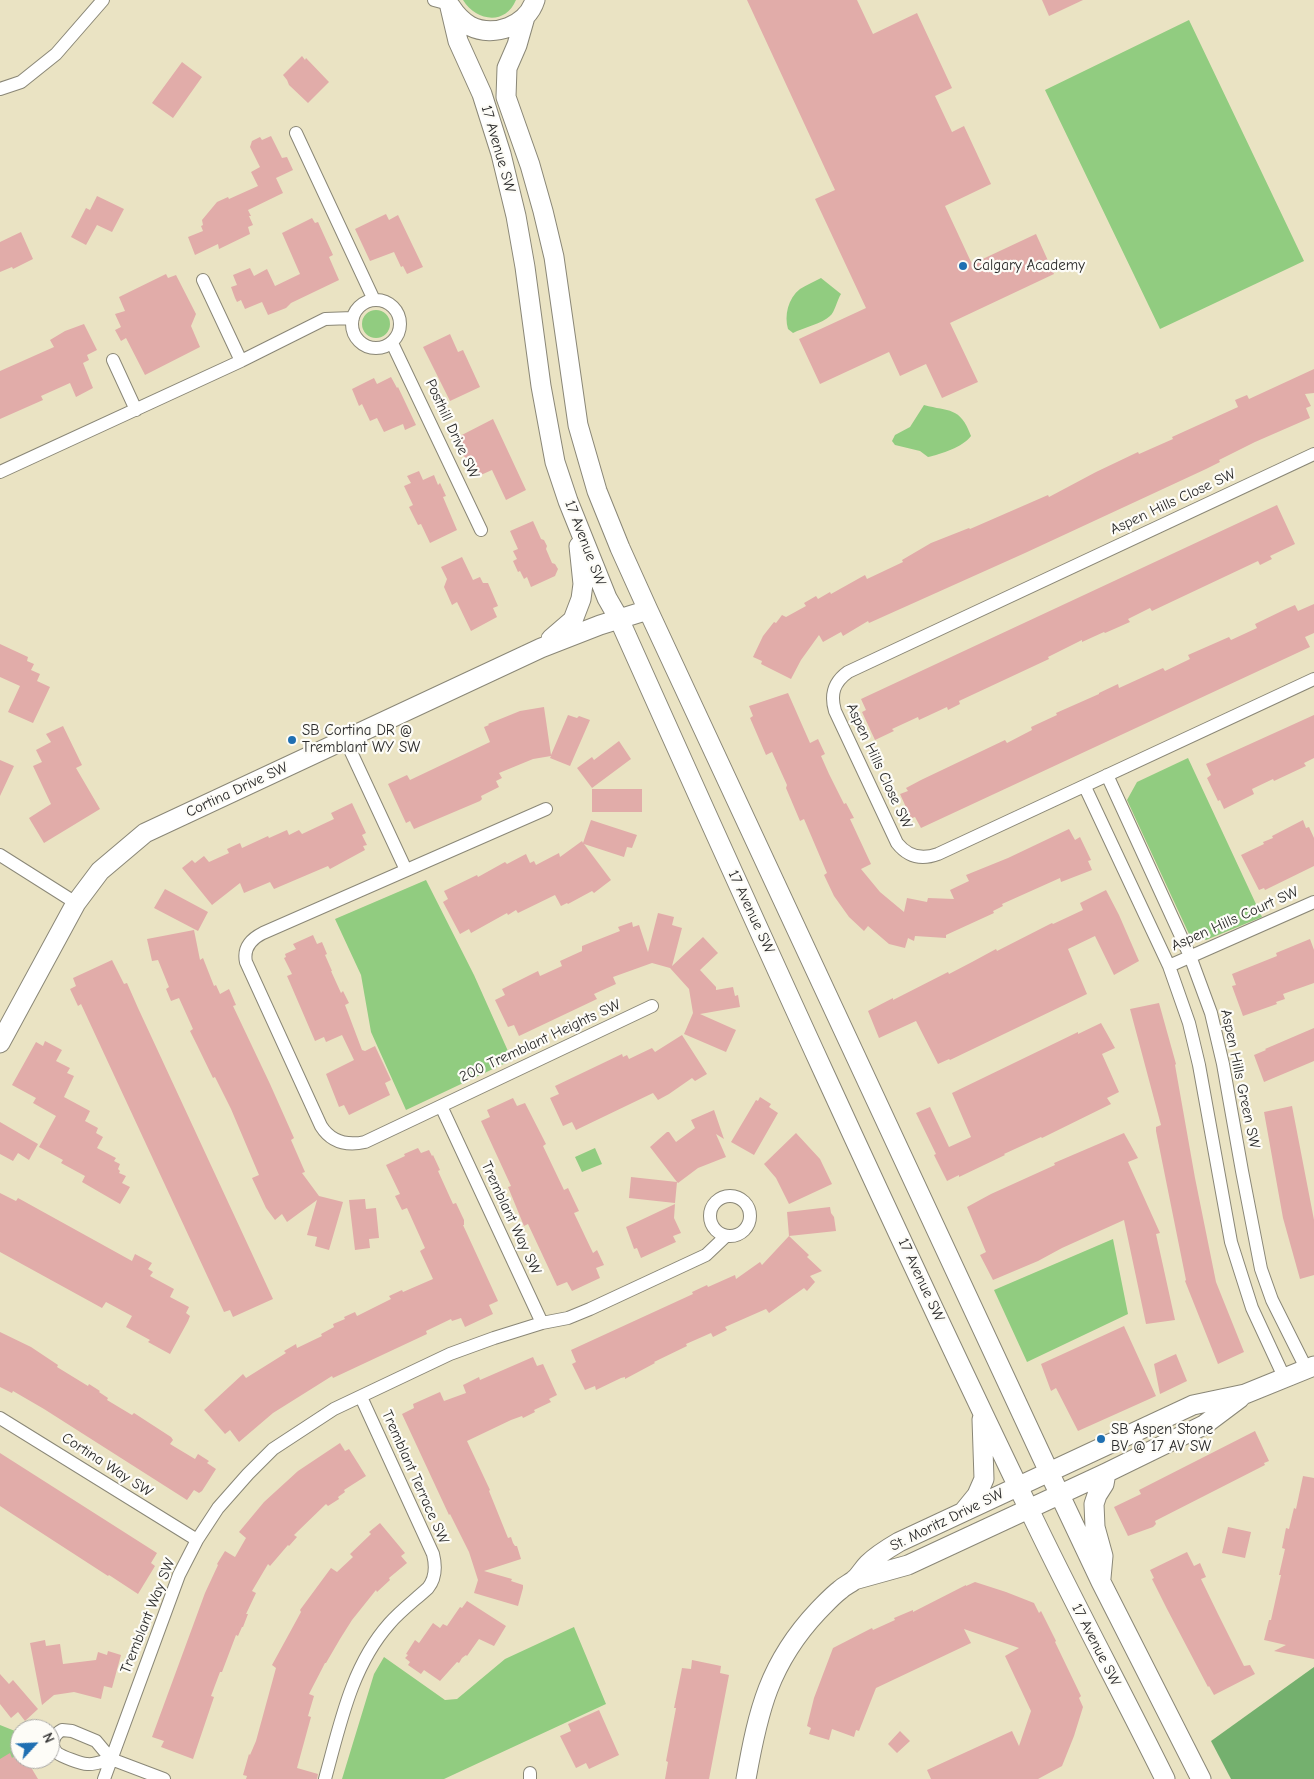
<!DOCTYPE html>
<html>
<head>
<meta charset="utf-8">
<style>
  body { margin:0 }
  #map { position:relative; width:1314px; height:1779px; overflow:hidden; background:#eae3c3; font-family:"Comic Neue",sans-serif }
  canvas { display:block }
  .north { position:absolute; left:10px; top:1719px; width:50px; height:50px; box-sizing:border-box; background:#fdfcf7; border:1px solid #a9a8a5; border-radius:50%; rotate:65deg; font-size:14px; font-weight:700; line-height:20px; text-align:center; color:#2b2b2b }
  .north::after { content:''; display:block; margin:auto; width:18px; height:22px; background:#1f6fb2; clip-path:polygon(50% 0,100% 100%,50% 72%,0 100%) }
</style>
</head>
<body>
<div id="map">
<canvas width="1314" height="1779"></canvas>
<div class="north">N</div>
</div>
<script>
const ctx = document.querySelector('canvas').getContext('2d');
ctx.lineJoin = 'round';
function fillPath(path, color) {
  ctx.fillStyle = color;
  ctx.fill(path, 'evenodd');
}
function stroke(path, color, width, dash) {
  ctx.strokeStyle = color;
  ctx.lineWidth = width;
  ctx.lineCap = dash ? 'butt' : 'round';
  ctx.setLineDash(dash || []);
  ctx.stroke(path);
}
function label(font, color, halo, rows, align = 'center') {
  ctx.font = font + ' "Comic Neue",sans-serif';
  ctx.lineWidth = 4.5;
  ctx.setLineDash([]);
  ctx.textBaseline = 'middle';
  ctx.strokeStyle = halo;
  ctx.fillStyle = color;
  for (const [text, x, y, turn = 0] of rows) {
    ctx.save();
    ctx.translate(x, y);
    ctx.rotate((+turn || 0) * Math.PI / 180);
    ctx.textAlign = isNaN(turn) ? turn : align;
    if (halo) ctx.strokeText(text, 0, 0);
    ctx.fillText(text, 0, 0);
    ctx.restore();
  }
}
fillPath(new Path2D(`
  M463 0H516C505 26 476 21 463 0Z
  M1189 20 1304 261 1160 329 1045 90Z
  M821 278 841 294C837 300 835 312 830 316 823 323 803 328 793 333L788 329C784 316 788 298 800 289 806 285 814 282 821 278Z
  M362 324a14 14 0 1 1 28 0a14 14 0 1 1-28 0Z
  M924 405C949 412 960 406 971 436 963 447 941 454 928 457L920 451 895 445 892 441 895 435 910 427Z
  M1188 758 1262 917 1206 940 1189 934 1127 800 1137 782Z
  M426 880 474 975 512 1060 406 1110 371 1032 361 975 335 919Z
  M595 1148 602 1164 582 1172 575 1157Z
  M1113 1239 1128 1314 1027 1362 994 1290Z
  M574 1627 606 1704 444 1779H342L374 1674 384 1657 445 1700 457 1699 505 1659Z
  M0 1725 20 1733V1756L0 1761Z`), '#91cc80');
fillPath(new Path2D(`
  M1314 1667V1779H1231L1211 1741Z`), '#74b06e');
fillPath(new Path2D(`
  M747 0H857L873 34 917 13 952 88 935 96 952 132 964 126 991 184 945 206 972 264 1036 234 1054 274 950 323 978 382 942 398 926 364 900 376 889 352 820 384 799 339 866 308 815 199 835 190Z
  M1042 0H1083L1049 16Z
  M302 56 305 60 306 58 329 82 308 103 289 85 287 80 283 75Z
  M182 62 202 77 173 118 152 103Z
  M271 136 282 158 287 157 293 170 276 178 283 193 248 210 251 216H249L253 225 248 227 250 234 219 249 218 244 195 255 188 237 203 231 201 226 203 225 202 220 217 202 228 197 229 199 258 186 251 172 260 167 250 147 252 141 260 137 262 140Z
  M97 196 124 209 112 232 97 225 86 245 71 237 86 208 90 210Z
  M386 214 389 220 398 215 423 267 407 274 403 266 401 267 394 252 370 261 355 229Z
  M312 218 315 223 318 222 333 255 329 257 339 280 291 303 286 308 268 315 262 302 245 309 241 300 237 302 235 298 231 287 237 285 233 275 250 268 254 276 267 269 275 286 300 274 282 233Z
  M21 232 33 259 13 269 12 267 0 272V242Z
  M166 274 168 278 176 275 196 314 191 326 200 347 145 375 126 338 121 341 115 330 121 327 115 314 125 311 119 297Z
  M84 324 97 350 87 355 89 360 83 363 93 388 76 397 70 383 41 396 43 400 0 419V371L54 347 50 340 65 331Z
  M450 334 458 352 463 350 480 387 450 401 423 347Z
  M1314 369V393L1305 394 1311 406 1306 408 1310 418 1255 442 1219 460 1220 462 1206 469 1025 553 869 623 868 621 843 636 841 632 823 642 819 635 801 660 791 679 761 664 762 661 753 657 763 636 774 622 776 623 782 615 786 617 806 606 804 603 816 596 818 599 830 592 831 594 865 575 867 579 903 562 902 560 931 543 969 528 970 529 1048 495 1049 497 1096 472 1138 452 1139 454 1173 439 1172 437 1238 407 1235 400 1247 395 1249 399Z
  M391 377 397 388 398 387 416 425 405 430 403 424 384 432 377 418 370 421 362 404 359 406 352 389 374 378 377 384Z
  M493 419 526 490 506 500 492 470 474 478 456 438Z
  M419 471 423 480 434 475 438 485 440 483 446 496 443 497 457 530 430 543 421 524 418 525 409 507 413 505 404 486 411 483 407 476Z
  M1277 505 1295 544 1270 556 1272 559 1260 565 1258 561 1152 611 1150 608 1128 619 1130 622 1105 633 1104 632 1082 642V640L1048 657 1049 659 959 701 960 704 948 710 947 707 919 720 918 717 892 729 894 731 875 740 862 712 866 710 861 699Z
  M533 521 541 539 544 540 547 546 546 549 552 563 555 564 558 569 555 576 531 587 527 577 524 579 520 571 518 572 513 561 517 559 513 551 518 549 510 531Z
  M462 557 473 580 480 577 483 583H488L498 606 493 608 497 617 471 631 457 602 452 605 444 587 447 579 441 567Z
  M1314 604V633L1305 637 1310 647 921 828 915 817 912 818 910 816 900 794 908 791 906 788 921 780 1005 740 1007 743 1032 730 1031 727 1057 715 1056 713 1099 694V693L1118 684 1119 688 1163 668 1165 671 1190 659 1188 655 1229 637 1231 640 1257 628 1255 624 1286 609 1295 605 1298 611Z
  M0 644 28 657 27 661 34 664 31 670 40 674 37 681 50 687 33 723 8 712 20 686 0 677Z
  M788 693 810 743 818 739 825 754 821 756 829 774 844 804 846 803 854 818 850 819 871 864 861 869 880 892 904 912 907 898 927 902 928 898 954 899 950 890 969 881 966 875 1008 858 1069 829 1075 840 1080 837 1091 860 1088 861 1092 870 1061 882 1060 878 1002 904 1003 906 993 911 994 913 946 935V938L915 936 914 941 908 938 905 948 889 944 868 926 864 931 849 917 834 896 824 875 827 873 804 819 800 821 786 788 787 785 772 752 766 755 750 718 753 716 749 706Z
  M544 707 551 755 568 715 577 718 579 716 590 720 570 766 550 758 551 756 533 759 499 773 502 778 496 781 499 787 481 796 482 799 480 801 414 829 410 821 406 823 388 784 407 775 410 780 490 742 484 727 489 725 488 724 520 711Z
  M1314 715V758L1304 763 1306 766 1274 781 1273 779 1252 789 1254 794 1224 809 1220 800 1218 801 1207 778 1211 775 1206 764Z
  M63 726 82 765 76 768 100 809 44 843 29 818 51 804 33 766 42 762 36 750 51 742 46 734Z
  M619 741 631 759 592 788 577 768 592 757 594 760Z
  M0 760 14 766 0 796Z
  M592 789H642V812H592Z
  M352 803 366 833 362 835 367 845 363 846 365 850 330 869 328 866 274 889 270 882 244 893 240 883 212 905 182 868 192 860 195 863 204 856 209 862 229 853 227 849 240 843 242 848 268 836 269 838 287 830 289 835 299 830 302 834 334 819 331 813Z
  M591 820 637 835 632 848 627 847 624 857 584 844 611 880 594 893 592 891 568 904 567 903 561 906 555 895 518 913 516 910 508 915 507 913 471 933 469 929 460 934 443 902 448 899 444 891 477 875 478 877 505 862 507 864 526 854 530 863 534 861 536 865 559 853 560 857 582 841 583 843Z
  M1303 820 1306 828 1309 827 1314 838V866L1265 890 1264 888 1259 890 1241 855 1264 844 1263 842 1273 838 1272 836Z
  M165 889 208 912 198 931 154 908Z
  M1106 890 1119 915 1139 961 1114 975 1095 936 1068 949 1087 994 950 1060 949 1059 938 1064 916 1021 879 1038 868 1011 893 998V1000L948 972 949 974 972 962 996 949 997 951 1052 923 1053 924 1083 910 1080 903Z
  M658 913 674 917 672 925 682 928 672 966 703 937 718 953 700 970 716 987V990L733 987 735 996 738 995 740 1007 700 1014 736 1030 726 1052 684 1034 693 1013 689 989 670 968 652 963 613 977 616 984 594 994 597 999 519 1036 514 1025 508 1027 495 1000 505 995 502 989 538 971 540 976 562 966 560 961 582 951V946L620 931 618 927 632 922 633 927 639 925 648 952Z
  M194 930 200 960 203 958 214 986 216 985 220 994 229 989 236 1005 233 1006 270 1084 294 1138 291 1140 305 1172 302 1173 319 1196 343 1202 329 1250 315 1246 317 1237 307 1235 317 1200 287 1222 282 1214 275 1220 266 1208 252 1178 259 1175 231 1109 215 1077 213 1078 197 1045 190 1031 193 1029 179 998 171 1001 166 989 169 987 158 960 152 961 147 939Z
  M313 935 317 944 322 942 327 954 325 955 332 971H331L341 993 343 991 349 1003 345 1005 362 1050 365 1051 375 1046 391 1080 385 1083 390 1095 349 1115 344 1105 339 1107 326 1074 354 1060 342 1035 326 1042 324 1037 315 1041 287 976 292 974 284 958 286 957 285 954 296 949 293 944Z
  M1310 939 1314 950V983L1283 994 1285 999 1276 1002 1277 1004 1243 1016 1232 986 1236 985 1232 974 1277 956 1276 953Z
  M112 960 124 984 127 983 138 1008 273 1299 233 1317 230 1310 224 1312 81 1004 78 1006 70 989 76 986 73 978Z
  M1159 1003 1176 1064 1175 1065 1195 1178 1216 1282 1244 1352 1218 1364 1185 1281 1186 1280 1156 1131V1127L1161 1125 1130 1009Z
  M1101 1023 1115 1048 1102 1054 1119 1092 1107 1098 1111 1104 1042 1138 1041 1137 1004 1154 1005 1155 959 1177V1175L947 1181 934 1155 936 1154 916 1113 930 1107 949 1147 971 1137 952 1093 1078 1032V1034Z
  M1314 1028V1061L1264 1082 1254 1055 1266 1050 1265 1049Z
  M682 1035 707 1074 695 1081 692 1078 669 1094 658 1100 653 1093 576 1130 572 1122 563 1126 550 1098 559 1094 555 1086 622 1054 623 1057 627 1055 629 1059 652 1048 655 1052Z
  M45 1041 62 1050 56 1061 70 1068 67 1073 74 1076 64 1097 90 1111 85 1121 98 1128 96 1133 103 1137 97 1148 116 1158 114 1161 120 1164 118 1169 120 1171 119 1173 126 1176 122 1183 130 1187 120 1204 82 1182 85 1176 61 1163 63 1160 39 1147 56 1116 33 1103 36 1098 12 1085 36 1042 43 1046Z
  M760 1097 771 1104 769 1107 778 1113 754 1155 731 1142 756 1100 758 1101Z
  M513 1098 517 1106 525 1103 546 1144 543 1146 564 1190 568 1188 579 1211 574 1213 593 1253 597 1250 604 1265 596 1268 600 1278 572 1291 567 1282 557 1286 528 1224 524 1226 508 1187 511 1186 481 1121 490 1117 487 1110Z
  M1292 1106 1314 1220V1275L1300 1279 1283 1218 1264 1112Z
  M714 1110 724 1139 716 1134 726 1157 698 1168 678 1183 677 1182 675 1203 629 1198 631 1177 677 1182 650 1147 667 1132H669L676 1142 695 1128 691 1120Z
  M0 1122 38 1144 29 1160 18 1153 13 1161 0 1154Z
  M796 1133 820 1159 832 1184 789 1204 776 1178 764 1164Z
  M1124 1133 1138 1158 1128 1162 1160 1233 1156 1234 1175 1320 1146 1324 1124 1220 1062 1248 1038 1261 993 1280 980 1255 986 1252 967 1207 991 1194 1055 1165 1054 1163Z
  M418 1148 421 1153 429 1150 432 1156 433 1155 440 1170 438 1171 453 1204 456 1203 464 1220V1225H463L498 1301 489 1305 493 1314 465 1327 461 1318 452 1321 451 1319 426 1331 427 1334 333 1378 332 1376 273 1413 239 1442 230 1430 225 1434 204 1410 243 1374 246 1378 286 1353 284 1351 296 1344 297 1348 322 1336 321 1334 334 1327 333 1324 345 1319 344 1317 355 1312 357 1316 391 1299 389 1296 402 1290 403 1292 433 1279 420 1251 425 1248 407 1208 402 1210 395 1196 400 1194 386 1165 405 1156 404 1154Z
  M0 1193 16 1201 18 1198 132 1261 135 1254 152 1263 148 1269 153 1272 150 1276 174 1289 170 1297 189 1307 186 1313 190 1316 188 1321 170 1354 148 1342 150 1340 126 1327 132 1316 106 1302 102 1308 0 1252Z
  M365 1199 366 1209 376 1208 379 1238 369 1239 370 1248 355 1250 349 1200Z
  M675 1204 674 1218 681 1233 673 1236 676 1242 641 1258 637 1248 634 1249 626 1227Z
  M830 1207 831 1213 834 1217 836 1231 789 1236 787 1212Z
  M789 1236 809 1255 807 1257 822 1271 810 1276 815 1282 807 1291 804 1288 769 1313 766 1309 725 1327 727 1330 713 1337 711 1333 686 1344 687 1346 654 1362 655 1363 625 1379V1377L621 1378 596 1390 595 1386 585 1390 572 1364 576 1362 571 1350 693 1294 692 1292 707 1285 708 1287 735 1275 736 1279 760 1262 762 1265Z
  M1124 1326 1156 1396 1078 1431 1056 1388 1051 1391 1041 1364Z
  M0 1332 31 1347 58 1365 57 1367 88 1386 89 1384 100 1391 99 1392 108 1398 107 1400 132 1415 134 1413 171 1437 173 1440 170 1444 195 1459 198 1454 209 1461 207 1463 216 1469 202 1491 199 1493 194 1490 187 1500 44 1409 13 1391 12 1393 0 1387Z
  M1176 1354 1187 1381 1160 1394 1154 1364Z
  M533 1357 537 1366 543 1364 557 1395 549 1399 551 1402 534 1410 535 1412 523 1418 522 1416 511 1420 467 1441 490 1490 489 1491 508 1538 511 1537 513 1543 515 1546H517L521 1559 484 1571 512 1579 511 1581 523 1585V1588L518 1606 474 1593 478 1580 469 1552 450 1514 449 1515 402 1414 414 1408 413 1404 440 1392 444 1401 466 1393 463 1385 479 1377 480 1380Z
  M1255 1431 1269 1461 1264 1463 1265 1465 1155 1521 1156 1524 1153 1527 1128 1536 1114 1507 1141 1494 1139 1490Z
  M340 1443 345 1451 349 1449 366 1476 344 1490 345 1492 338 1497 339 1499 328 1506 326 1504 294 1535 297 1537 289 1546 288 1545 270 1566 268 1564 252 1591 256 1593 246 1614H248L243 1627H242L238 1636 236 1635 222 1672H220L211 1696 214 1697 193 1759 161 1747 164 1741 152 1737 205 1593 218 1565 217 1564 225 1551 235 1557 246 1538 239 1532 264 1502 298 1471Z
  M0 1453 157 1553 151 1563 155 1566 138 1594 109 1575 108 1576 0 1506Z
  M1303 1476 1314 1478V1659L1274 1651 1286 1645 1264 1640 1269 1620H1271L1281 1575H1279L1285 1549 1282 1548 1286 1528 1289 1529 1294 1508 1296 1509Z
  M380 1523 405 1553 401 1556 407 1563 389 1578 390 1580 377 1592 376 1590 352 1620 340 1639 326 1663H325L309 1694 314 1696 308 1716 311 1717 297 1768 318 1774 317 1779H246L247 1776 243 1775 249 1754 250 1755 256 1741 276 1668 272 1665 301 1612 300 1610 331 1568 337 1572 353 1557 350 1554 371 1534 369 1532Z
  M1228 1527 1251 1532 1245 1558 1222 1553Z
  M1187 1552 1194 1566 1200 1563 1206 1577 1201 1579 1218 1614 1244 1666 1250 1665 1255 1674 1214 1695 1209 1686 1208 1687 1167 1609 1152 1579 1154 1578 1150 1570Z
  M975 1582 1006 1592 1034 1603 1039 1613 1041 1611 1056 1641 1055 1642 1081 1696 1079 1698 1083 1707 1074 1736 1062 1766 1038 1779H931L927 1770 1012 1731 1019 1746 1031 1711 1005 1656 1019 1648 964 1629 971 1643 876 1688 859 1731 856 1730 854 1737 832 1729 829 1740 809 1734 811 1728 807 1726 814 1698 833 1648 872 1628 873 1630 895 1620 894 1618 913 1610V1612L966 1585V1586Z
  M467 1601 506 1626 494 1646 479 1639 467 1656 466 1655 462 1658 459 1663 457 1662 440 1681 424 1670 421 1674 408 1665 410 1662 405 1658 408 1655 406 1654 415 1640 419 1643 433 1623 440 1628 443 1624 447 1626 460 1607 462 1608Z
  M45 1640 46 1646 60 1644 63 1664 96 1660 98 1652 107 1655 108 1651 121 1655 112 1688 104 1686 101 1699 74 1692 54 1695 42 1705 30 1643Z
  M692 1660 721 1666 720 1673 729 1675 709 1779H665L668 1762 666 1761 676 1708H674L682 1668 691 1669Z
  M0 1674 9 1684 13 1680 38 1709 25 1721 18 1712 11 1718 0 1704Z
  M599 1710 619 1755 589 1769 586 1763 576 1768 560 1736 571 1731 568 1724Z
  M900 1731 910 1741 897 1753 888 1744Z
  M10 1753 12 1758 20 1754V1759H26L38 1779H0V1759Z`), '#e1aca9');
const street = new Path2D(`
  M434 0 449 4
  M0 89 21 82 56 54 103 0
  M296 133 374 300
  M203 280 241 361
  M352 324a24 24 0 1 1 48 0a24 24 0 1 1-48 0Z
  M392 343 481 530
  M113 360 136 410
  M1314 454 848 672C834 682 830 694 835 711L897 843C908 857 922 860 938 854L1314 679
  M0 472 241 361 325 319 353 318
  M345 739 406 870
  M1107 775 1190 956 1211 1013 1223 1064 1242 1171 1261 1269 1272 1300 1306 1368
  M1085 787 1169 966 1189 1023 1199 1065 1231 1242 1252 1308 1284 1377
  M546 809 263 933C251 939 243 948 246 962L321 1126C331 1142 346 1146 365 1142L652 1006
  M0 855 76 903
  M1169 966 1314 902
  M710 1216a20 20 0 1 1 40 0a20 20 0 1 1-40 0Z
  M542 1323 568 1318 590 1309 706 1255 726 1236
  M0 1418 197 1540
  M62 1730 72 1731 96 1741 111 1759C104 1761 94 1765 87 1764 81 1764 61 1756 57 1753 49 1745 54 1734 62 1730Z
  M111 1759 164 1779
  M104 1779 179 1575 197 1540 218 1508 248 1474 273 1449 334 1409 450 1354 494 1338 542 1323 441 1106
  M325 1779C340 1725 351 1667 389 1624 400 1611 415 1600 428 1588 436 1578 436 1566 433 1554L361 1397
  M530 1779V1773`);
const secondary = new Path2D(`
  M450 7 458 41 482 94 501 154 516 216 525 267 541 386 555 462 568 501 607 598 619 619C755 923 892 1226 1037 1526 1078 1611 1123 1694 1165 1779
  M451 7C456 15 462 21 470 26 494 38 527 26 535 0
  M525 17 517 45 507 68 506 97 530 165 543 211 554 257 578 425 597 491 620 548 648 610 1049 1472 1101 1582 1201 1779
  M551 639 573 620 581 599 583 584 579 546
  M0 1043 76 903 100 871 145 833 541 648 600 625 648 610
  M964 1511 977 1495 984 1479 982 1419
  M1101 1578 1103 1556 1095 1527 1094 1504 1097 1495 1104 1484 1106 1473
  M854 1580 908 1565 1106 1473 1204 1425 1240 1398
  M746 1779C758 1711 769 1663 818 1611 825 1604 832 1596 840 1590 844 1586 849 1584 853 1581 859 1577 862 1570 868 1564 877 1555 887 1549 899 1542L1193 1405 1245 1394 1314 1366`);
stroke(street, '#8a8777', 14);
stroke(secondary, '#8a8777', 21);
stroke(street, '#fff', 12);
stroke(secondary, '#fff', 19);
for (const [x, y, r, color] of [
  [963,266,5,"#1f6fb2"],
  [292,740,5,"#1f6fb2"],
  [1101,1439,5,"#1f6fb2"]
]) {
  const dot = new Path2D();
  dot.arc(x, y, r, 0, 2 * Math.PI);
  ctx.fillStyle = color;
  ctx.fill(dot);
  stroke(dot, '#fdfcf7', 2);
}
label('15px', '#2b2b2b', '#fdfcf7', [
  ["17 Avenue SW",498,149,74],
  ["Posthill Drive SW",452,429,65],
  ["Aspen Hills Close SW",1173,502,-25],
  ["17 Avenue SW",585,543,69],
  ["Aspen Hills Close SW",879,766,65],
  ["Cortina Drive SW",237,790,-25],
  ["17 Avenue SW",751,912,65],
  ["Aspen Hills Court SW",1235,919,-24],
  ["200 Tremblant Heights SW",540,1041,-25],
  ["Aspen Hills Green SW",1240,1079,78],
  ["Tremblant Way SW",511,1218,65],
  ["17 Avenue SW",921,1280,65],
  ["Cortina Way SW",107,1465,33],
  ["Tremblant Terrace SW",415,1477,66],
  ["St. Moritz Drive SW",947,1520,-26],
  ["Tremblant Way SW",148,1616,-68],
  ["17 Avenue SW",1096,1645,63]
]);
label('15px', '#2b2b2b', '#fdfcf7', [
  ["Calgary Academy",973,266],
  ["SB Cortina DR @",302,731],
  ["Tremblant WY SW",302,748],
  ["SB Aspen Stone",1111,1430],
  ["BV @ 17 AV SW",1111,1447]
], 'left');
</script>
</body>
</html>
